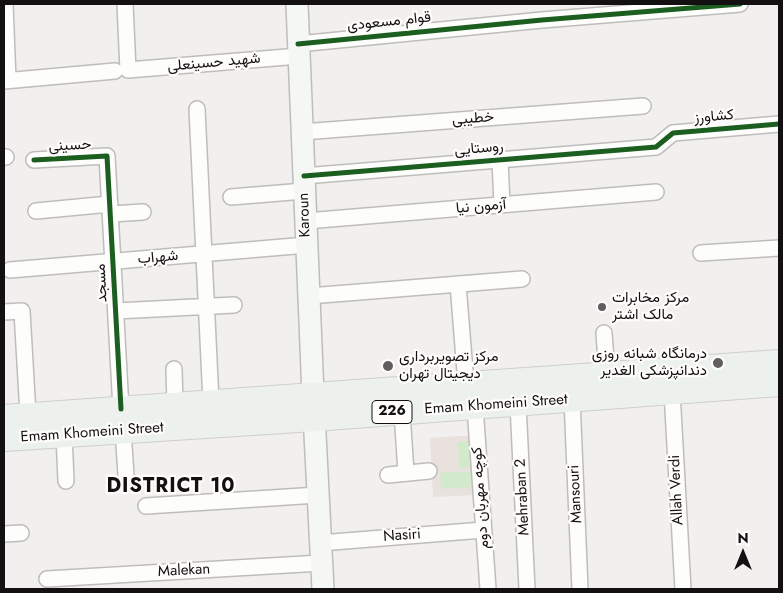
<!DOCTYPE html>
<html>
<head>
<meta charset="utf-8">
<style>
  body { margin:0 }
  #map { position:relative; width:783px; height:593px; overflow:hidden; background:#f2f0ee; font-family:Jost,sans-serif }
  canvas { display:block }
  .frame { position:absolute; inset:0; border:5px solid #121010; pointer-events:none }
  .north { position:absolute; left:718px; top:528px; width:50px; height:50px; -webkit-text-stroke:4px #fffdfc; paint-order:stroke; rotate:0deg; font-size:14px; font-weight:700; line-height:20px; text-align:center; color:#121010 }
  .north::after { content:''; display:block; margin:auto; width:18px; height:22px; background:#121010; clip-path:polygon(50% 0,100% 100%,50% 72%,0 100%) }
</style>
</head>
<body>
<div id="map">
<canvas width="783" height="593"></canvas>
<div class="frame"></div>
<div class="north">N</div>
</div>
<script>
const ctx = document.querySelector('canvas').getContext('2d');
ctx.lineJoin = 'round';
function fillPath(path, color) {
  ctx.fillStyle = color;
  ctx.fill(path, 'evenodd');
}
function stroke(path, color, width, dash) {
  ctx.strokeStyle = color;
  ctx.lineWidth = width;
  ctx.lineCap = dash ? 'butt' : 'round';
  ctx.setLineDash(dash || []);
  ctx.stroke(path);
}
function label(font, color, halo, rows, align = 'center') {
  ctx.font = font + ' Jost,Vazirmatn,sans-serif';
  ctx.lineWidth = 4.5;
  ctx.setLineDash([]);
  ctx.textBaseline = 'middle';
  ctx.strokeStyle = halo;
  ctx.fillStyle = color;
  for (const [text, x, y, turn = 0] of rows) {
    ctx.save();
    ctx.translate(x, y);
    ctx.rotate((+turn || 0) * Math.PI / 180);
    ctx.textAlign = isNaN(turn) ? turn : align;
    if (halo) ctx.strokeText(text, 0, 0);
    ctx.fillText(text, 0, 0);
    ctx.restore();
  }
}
fillPath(new Path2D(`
  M473 435 476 495 433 497 430 438Z`), '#e8e1dd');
fillPath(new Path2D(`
  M471 441 472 467 459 468 458 442Z
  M472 471 473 487 441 489 440 473Z`), '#d2eacb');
const street = new Path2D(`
  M5 4 8 80
  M125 4 128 70 299 56
  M298 44 542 20 740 4
  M4 81 115 71
  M197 109 211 402
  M302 132 643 106
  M4 157H6
  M34 160 107 156 121 409
  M500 160 502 205
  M304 176 656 147 673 133 779 124
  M231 197 304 191
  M36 211 110 204
  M111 214 143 212
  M306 221 656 192
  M701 253 779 248
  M10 270 307 245
  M458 284 466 384
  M309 296 522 279
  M116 311 234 305
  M4 312 22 311 28 415
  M604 333 607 374
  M174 369 175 405
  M672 392 683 589
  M572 399 580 589
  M518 404 527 589
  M475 407 488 589
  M402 412 406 473
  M123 430 126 475
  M64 435 66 481
  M388 475 429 471
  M146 506 318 495
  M4 534 21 533
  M320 543 483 530
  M47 579 321 563`);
const secondary = new Path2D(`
  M297 4 313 395 323 589`);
const primary = new Path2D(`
  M4 417 779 362
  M4 439 314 419 779 384`);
stroke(street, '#bfbdbc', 18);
stroke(secondary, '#bfbdbc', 24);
stroke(primary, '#cfcecd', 26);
stroke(street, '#fdfdfc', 15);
stroke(secondary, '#f5f7f5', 21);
stroke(primary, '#ecf1ee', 24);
stroke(new Path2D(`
  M298 44 542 20 740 4
  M34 160 107 156 121 409
  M304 176 656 147 673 133 779 124`), '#1b5e20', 5);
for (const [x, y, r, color] of [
  [602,307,5,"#605e5e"],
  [718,363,6,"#605e5e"],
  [388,366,6,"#605e5e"]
]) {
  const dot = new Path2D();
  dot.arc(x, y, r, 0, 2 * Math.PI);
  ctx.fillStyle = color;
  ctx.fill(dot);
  stroke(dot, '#fffdfc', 2);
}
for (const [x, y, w] of [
  [392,412,40]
]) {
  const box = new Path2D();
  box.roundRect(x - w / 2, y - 11.5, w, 23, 4);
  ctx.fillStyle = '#fffdfc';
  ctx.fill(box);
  stroke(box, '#121010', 1);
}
label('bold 14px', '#121010', null, [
  ["226",392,412]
]);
label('15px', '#121010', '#fffdfc', [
  ["قوام مسعودی",389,22,-6],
  ["شهید حسینعلی",214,63,-5],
  ["کشاورز",714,117,-5],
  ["خطیبی",473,119,-4],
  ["حسینی",70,146,-3],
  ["روستایی",479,149,-5],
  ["آزمون نیا",481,207,-5],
  ["Karoun",305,215,-92],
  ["شهراب",158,258,-5],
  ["مسجد",102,283,-93],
  ["Emam Khomeini Street",496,405,-4],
  ["Emam Khomeini Street",92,433,-4],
  ["Allah Verdi",677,490,-93],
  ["Mansouri",576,494,-93],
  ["Mehraban 2",523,497,-93],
  ["کوچه مهربان دوم",481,498,-94],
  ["Nasiri",402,536,-4],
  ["Malekan",184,571,-3]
]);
label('15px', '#121010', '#fffdfc', [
  ["مرکز مخابرات",612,298],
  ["مالک اشتر",612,315],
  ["درمانگاه شبانه روزی",707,354,"right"],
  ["دندانپزشکی الغدیر",707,371,"right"],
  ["مرکز تصویربرداری",399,357],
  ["دیجیتال تهران",399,374]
], 'left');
ctx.letterSpacing = '1px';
label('bold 20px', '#121010', '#fffdfc', [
  ["DISTRICT 10",171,487]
]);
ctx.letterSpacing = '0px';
</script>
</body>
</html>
